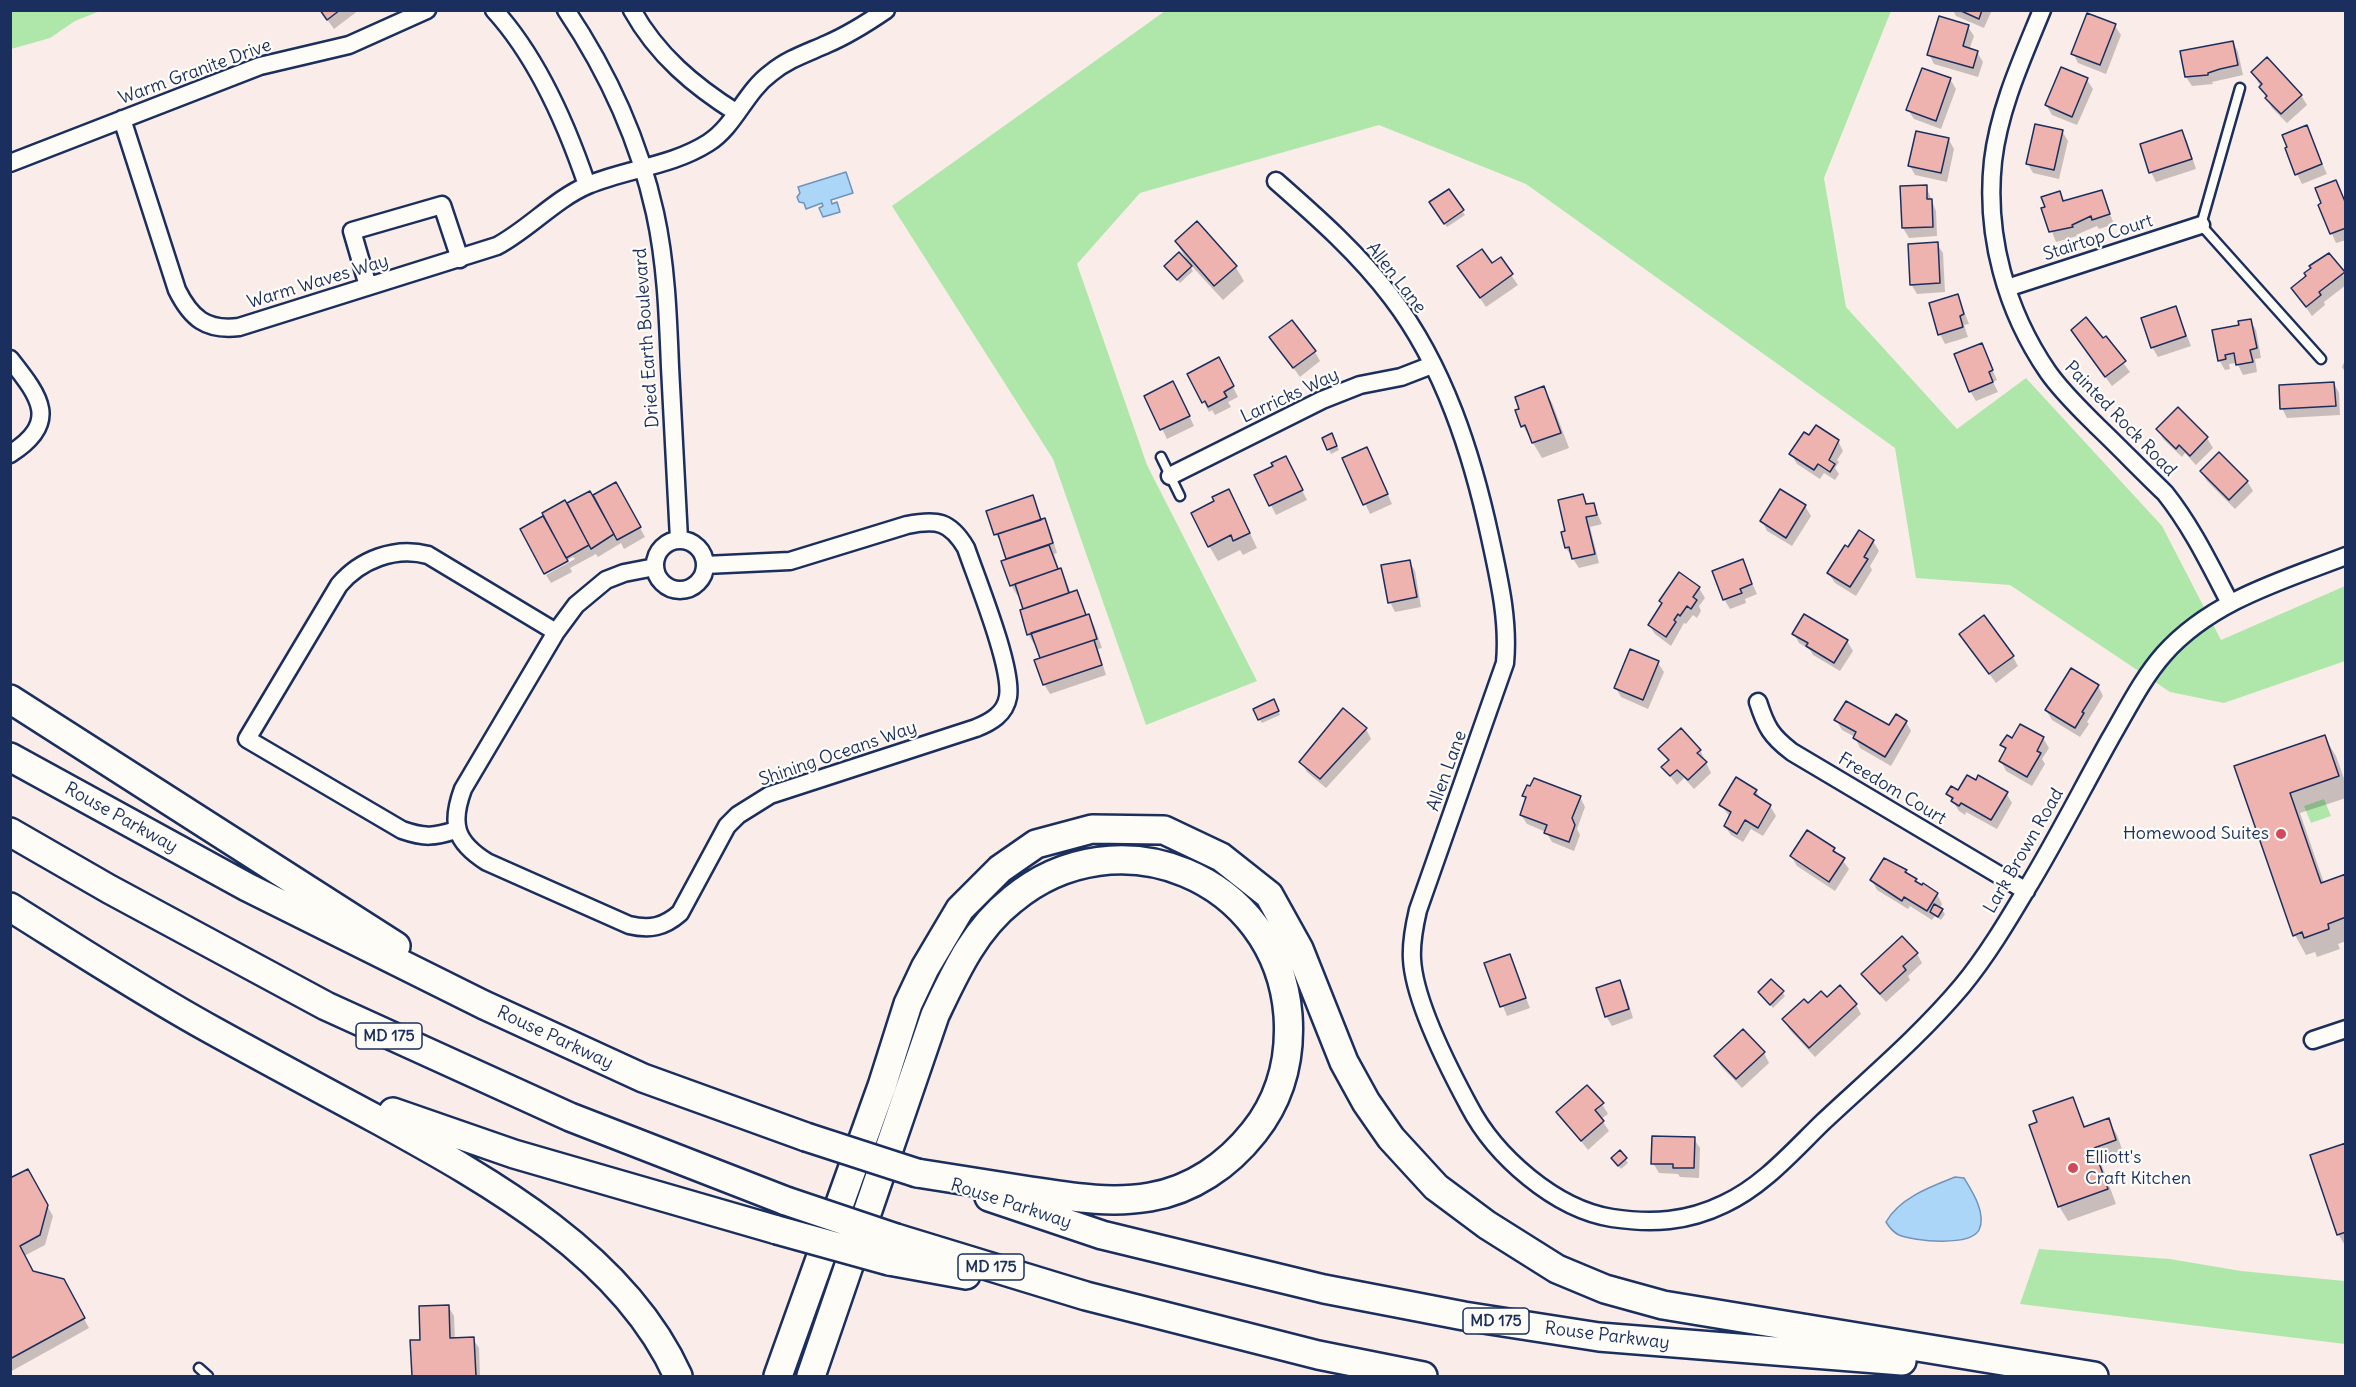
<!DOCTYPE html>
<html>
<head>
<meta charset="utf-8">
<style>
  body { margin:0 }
  #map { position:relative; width:2356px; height:1387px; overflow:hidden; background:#faede9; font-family:Delius,sans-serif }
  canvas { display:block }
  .frame { position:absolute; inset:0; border:12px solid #1b2f5e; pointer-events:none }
</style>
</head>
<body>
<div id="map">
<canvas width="2356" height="1387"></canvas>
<div class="frame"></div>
</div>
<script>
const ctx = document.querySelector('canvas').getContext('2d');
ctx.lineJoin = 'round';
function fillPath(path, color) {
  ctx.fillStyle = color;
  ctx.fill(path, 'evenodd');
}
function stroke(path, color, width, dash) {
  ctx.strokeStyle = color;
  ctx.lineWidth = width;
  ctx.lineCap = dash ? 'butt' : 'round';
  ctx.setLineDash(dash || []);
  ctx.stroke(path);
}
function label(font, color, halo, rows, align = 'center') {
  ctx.font = font + ' Delius,sans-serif';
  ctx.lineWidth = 4.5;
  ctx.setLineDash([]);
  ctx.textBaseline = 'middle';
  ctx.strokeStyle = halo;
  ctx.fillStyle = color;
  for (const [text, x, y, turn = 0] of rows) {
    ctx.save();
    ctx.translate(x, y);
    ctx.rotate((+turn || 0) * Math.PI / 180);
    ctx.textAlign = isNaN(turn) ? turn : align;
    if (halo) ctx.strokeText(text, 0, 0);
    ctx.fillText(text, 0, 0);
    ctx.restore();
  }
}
fillPath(new Path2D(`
  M11 10H100V11L75 21 50 38 11 49Z
  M1165 11H1891L1824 178 1846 307 1957 429 2026 378 2162 526 2221 640 2345 586V661L2224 703 2170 692 2010 585 1916 578 1895 448 1526 184 1379 125 1140 193 1077 264 1147 465 1257 681 1146 725 1053 459 892 206Z
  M2324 799 2331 816 2311 823 2304 806Z
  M2039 1249 2170 1259 2241 1271 2345 1281V1344L2020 1304Z`), '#afe7ab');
const water = new Path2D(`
  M846 172 853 193 831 200 832 204 837 202 840 212 823 217 819 208 823 206 822 203 806 209 804 203 799 202 797 197 800 193 798 187Z
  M1955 1177 1964 1178C1972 1191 1987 1214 1979 1230 1970 1247 1914 1241 1899 1235 1893 1232 1889 1227 1886 1222 1899 1198 1932 1186 1955 1177Z`);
fillPath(water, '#abd6f7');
stroke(water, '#7193ba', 1.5);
fillPath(new Path2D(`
  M320 10H359L334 29Z
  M1953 10H1992L1984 28 1956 16Z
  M2115 26 2121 35 2106 74 2078 63 2073 53Z
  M1968 27 1974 36 1969 50 1977 52 1983 62 1978 77 1934 64 1929 54Z
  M2233 42 2238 52 2243 75 2212 82 2213 84 2192 86 2186 77Z
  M2253 73 2301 95 2307 105 2287 123 2272 108Z
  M1950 79 1956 89 1941 129 1914 119 1908 110Z
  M2087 80 2093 89 2077 125 2052 115 2046 105Z
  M2306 127 2327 174 2302 184 2297 174Z
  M2062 131 2068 141 2059 179 2033 173 2028 164Z
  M2182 132 2187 141 2196 169 2156 182 2151 172Z
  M1949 140 1954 149 1947 182 1915 175 1910 166Z
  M2335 182 2346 203V240L2336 243 2320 206Z
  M1926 186 1936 211 1937 236 1909 238 1903 228Z
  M1448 191 1465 215 1447 227 1433 207Z
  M2059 192 2065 202 2101 192 2114 224 2099 229 2097 226 2076 235 2077 236 2056 242 2043 209Z
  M1176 242 1235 266 1244 281 1223 300 1188 262Z
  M1937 244 1943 253 1945 292 1917 294 1911 284Z
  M1500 259 1518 285 1486 307 1459 267 1492 265Z
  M1188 263 1193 271 1180 283 1168 270Z
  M2343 273 2346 285 2324 302 2325 305 2312 316 2293 289Z
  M1958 296 1969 324 1964 325 1968 337 1945 344 1940 334Z
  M2176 308 2191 346 2158 357 2152 347Z
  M2250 320 2256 330 2261 358 2255 359 2257 372 2243 375 2237 363 2229 364 2230 369 2225 370 2219 360 2241 326Z
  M1271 338 1315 352 1320 361 1300 377Z
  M2105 338 2130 372 2112 386 2078 340H2102Z
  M1981 345 1997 380 1993 382 1998 392 1976 401 1970 391Z
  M2346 358V373L2342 367Z
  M1224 369 1238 397 1228 402 1231 407 1215 415 1212 410 1209 412 1189 374Z
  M2334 383 2339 393 2340 415 2287 418 2282 408Z
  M1544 388 1552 403 1569 448 1542 458 1523 426Z
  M1178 392 1194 426 1167 439 1146 396Z
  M2178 409 2207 438 2213 448 2196 465 2185 453 2182 457 2163 439 2158 429Z
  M1809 437 1838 441 1843 451 1837 460 1839 462 1835 468 1839 474 1835 480 1824 473 1820 479 1797 464 1791 454Z
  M1324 439 1334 440 1339 450 1331 454Z
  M1344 458H1372L1392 504 1370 514Z
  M1291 468 1307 500 1276 515 1256 476Z
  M2201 472 2247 481 2253 491 2235 509 2207 481Z
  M616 484 645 537 624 549 621 543 598 557 596 554 570 568 572 572 551 583 546 575 575 559 573 557 545 572 522 530 590 493 592 497Z
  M1582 496 1588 505 1593 504 1602 524 1590 527 1599 563 1579 568 1566 548 1567 532Z
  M1032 497 1042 521 1044 520 1050 530 1057 553 1054 554 1059 570 1066 580 1071 594 1076 592 1087 616 1094 625 1102 648 1098 649 1106 675 1050 694 1044 684 1042 659 1036 643 1034 644 1028 634 1025 610 1020 594 1017 595 1011 585 1008 560 1003 544 996 535 988 512Z
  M1237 506 1257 548 1243 555 1240 550 1218 561 1209 546Z
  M1805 506 1811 516 1792 546 1767 531 1762 521Z
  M1873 541 1879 551 1870 566 1872 570 1856 596 1835 583 1829 574 1849 549Z
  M1409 561 1415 571 1421 607 1395 612 1390 602Z
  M1742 561 1757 594 1745 599 1746 603 1730 609 1724 599Z
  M1699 588 1705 598 1699 606 1701 611 1697 618 1693 615 1686 624 1684 623 1671 646 1655 634 1649 625 1663 605 1661 601Z
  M1794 634 1847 641 1853 651 1840 671 1813 655 1810 650 1799 643Z
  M1961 635 2013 657 2018 666 1996 683Z
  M1658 663 1664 672 1648 709 1621 697 1615 687Z
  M2098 686 2103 696 2087 722 2089 724 2080 737 2052 720 2046 710Z
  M1276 705 1280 715 1262 723 1259 719Z
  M1836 720 1889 727 1906 722 1911 731 1891 766 1860 748 1855 737 1842 730Z
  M1366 729 1371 739 1326 788 1307 772 1301 762Z
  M2324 736 2336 756 2346 784V798L2300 813 2324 883 2346 876V941L2338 944 2340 949 2317 957 2315 952 2306 955 2295 935 2236 767Z
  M2043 738 2049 748 2042 759 2045 764 2032 786 2006 771 2001 761 2006 752 2002 745 2013 740Z
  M1660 749 1700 750 1711 773 1694 789 1684 778 1677 785 1663 767 1669 762Z
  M1756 791 1762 801 1770 806 1776 816 1763 836 1751 829 1743 842 1731 835 1725 826 1730 817 1721 805Z
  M1959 792 2006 793 2012 803 1997 829 1966 812 1965 815 1959 811 1948 794Z
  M1524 795 1580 797 1585 807 1577 829 1580 835 1574 851 1552 842 1546 832 1527 824 1521 815 1527 800Z
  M1834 849 1849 869 1835 891 1797 866 1791 856Z
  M1872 880H1916L1918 885 1937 894 1942 904 1940 908 1945 914 1941 920 1935 916 1932 920 1910 906 1908 909 1877 890Z
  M1917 954 1922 963 1908 976 1910 980 1886 1002 1869 984 1863 974Z
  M1509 955 1530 1008 1507 1016 1486 964Z
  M1619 981 1625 991 1633 1018 1612 1026 1606 1016Z
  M1760 992H1782L1785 996 1773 1008Z
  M1827 999 1856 1005 1861 1014 1815 1057 1789 1029 1784 1019 1808 1006Z
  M1764 1053 1769 1063 1742 1088 1721 1066 1716 1056Z
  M2072 1099 2086 1128 2108 1120 2117 1135 2124 1155 2101 1163 2116 1204 2068 1221 2059 1206 2039 1123Z
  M1602 1104 1608 1114 1601 1119 1609 1131 1588 1150 1558 1112Z
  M1694 1139 1700 1148 1699 1178 1680 1177 1678 1174 1659 1173 1653 1163Z
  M2346 1145V1247L2338 1234Z
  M1625 1159 1628 1163 1621 1169 1616 1163Z
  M27 1171 53 1216 45 1245 24 1256 33 1272 63 1280 89 1328 10 1372V1180Z
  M448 1306 454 1316 455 1340 473 1339 479 1348 480 1376H414L412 1342 422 1341Z`), '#0003');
const building = new Path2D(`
  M320 10H340L327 20Z
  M1959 10H1982L1979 19Z
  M2087 13 2116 24 2100 65 2071 54Z
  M1939 16 1969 25 1963 46 1978 51 1973 68 1927 55Z
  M2233 41 2238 65 2220 69 2208 73V75L2185 77 2180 51Z
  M2267 57 2302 95 2281 114 2265 98 2267 96 2259 87 2262 84 2251 72Z
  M2061 67 2088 78 2072 117 2045 105Z
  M1922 68 1951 78 1936 121 1906 110Z
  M2035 124 2063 130 2054 170 2026 164Z
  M2307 125 2322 164 2295 175 2285 148 2287 147 2282 135Z
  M2182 130 2192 159 2149 173 2140 144Z
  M1916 131 1949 138 1941 173 1908 166Z
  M2336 180 2346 204V228L2330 234 2318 205 2321 203 2315 188Z
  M1927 185V199H1932L1933 227 1902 228 1900 186Z
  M1449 189 1464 210 1444 224 1429 202Z
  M2102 190 2110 214 2092 220 2091 216 2072 225 2073 227 2049 232 2041 208 2045 207 2041 197 2060 191 2063 201Z
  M1197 221 1237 266 1214 286 1175 241Z
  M1938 242 1940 283 1910 285 1908 244Z
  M1482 249 1492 263 1501 257 1513 274 1480 298 1457 266Z
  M1179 252 1192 266 1177 280 1164 266Z
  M2329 253 2345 272 2319 292 2321 295 2306 307 2291 288 2306 276 2304 273 2311 268 2309 266Z
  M1958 294 1964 314 1960 316 1963 327 1938 335 1929 303Z
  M2176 306 2186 336 2151 348 2141 318Z
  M2086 317 2103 338 2106 336 2126 361 2105 377 2071 330Z
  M2251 319 2257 348 2250 350 2253 362 2236 365 2234 353 2225 355 2226 359 2218 361 2212 330 2239 325 2238 321Z
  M1292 320 1316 351 1293 368 1269 337Z
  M1982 343 1993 370 1989 372 1993 382 1969 392 1954 354Z
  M1219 357 1234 386 1224 392 1227 397 1208 407 1205 401 1202 403 1187 374Z
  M1173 381 1190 416 1160 430 1144 396Z
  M2334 382 2336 406 2280 409 2279 385Z
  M1544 386 1561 433 1532 443 1525 425 1521 427 1515 410 1519 409 1515 397Z
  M2178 407 2208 437 2190 456 2179 445 2176 449 2156 429Z
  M1816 425 1839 440 1829 460 1835 464 1830 472 1818 464 1814 470 1789 454 1804 432 1809 435Z
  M1332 433 1337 446 1327 450 1322 438Z
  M1367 447 1388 494 1363 505 1342 458Z
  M2219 452 2248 481 2229 500 2200 471Z
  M1286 456 1303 490 1269 506 1254 475 1273 466 1271 463Z
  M616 482 641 527 617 540 593 495Z
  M1229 489 1250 533 1233 541 1231 535 1208 547 1191 513 1214 501 1212 497Z
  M1780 489 1806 505 1786 538 1760 521Z
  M590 491 614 534 591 549 567 503Z
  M1583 494 1586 504 1594 503 1597 515 1586 517 1595 554 1572 559 1569 547 1565 548 1561 532 1565 531 1558 500Z
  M1033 495 1041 520 994 535 986 511Z
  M565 500 589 545 566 558 542 513Z
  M543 516 568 561 544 574 520 529Z
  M1045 518 1053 543 1006 559 998 534Z
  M1859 530 1874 540 1864 557 1868 559 1850 587 1827 573 1845 545 1848 547Z
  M1049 545 1058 569 1010 586 1001 561Z
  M1743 559 1752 584 1740 589 1742 593 1723 600 1712 571Z
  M1410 560 1417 597 1388 603 1381 565Z
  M1061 568 1069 593 1023 609 1015 584Z
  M1679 572 1700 587 1693 597 1697 600 1691 609 1687 606 1680 616 1678 614 1674 620 1676 622 1666 637 1648 625 1662 603 1659 601Z
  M1077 590 1086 615 1027 635 1020 610Z
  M1089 614 1097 639 1040 658 1031 633Z
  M1804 614 1848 640 1834 663 1806 646 1808 643 1792 634Z
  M1984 615 2014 656 1989 674 1959 634Z
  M1094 640 1102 665 1043 685 1034 660Z
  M1630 649 1659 661 1643 700 1614 688Z
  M2071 668 2099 685 2082 712 2084 713 2075 728 2045 710Z
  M1274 699 1279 711 1258 720 1253 709Z
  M1846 701 1889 725 1896 714 1907 721 1885 757 1853 738 1856 732 1834 720Z
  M1343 708 1367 728 1320 779 1299 762Z
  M2020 724 2044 737 2037 751 2041 753 2027 777 1999 761 2006 748 2000 745 2007 735 2012 738Z
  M1681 728 1701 750 1697 753 1707 762 1688 780 1677 770 1670 776 1661 767 1669 760 1658 749Z
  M2325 735 2339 776 2290 793 2321 883 2346 874V917L2328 924 2329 929 2304 938 2302 932 2293 936 2234 766Z
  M1967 775 1976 780 1978 775 2008 792 1991 820 1961 803 1959 806 1951 801 1953 798 1946 794 1951 786 1958 790Z
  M1736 777 1757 790 1754 794 1771 805 1758 828 1745 820 1737 834 1724 826 1731 812 1719 805Z
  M1534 778 1581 796 1572 818 1575 825 1569 842 1544 833 1547 825 1520 815 1526 797 1522 796 1527 785 1530 786Z
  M1807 830 1835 848 1833 851 1845 858 1829 882 1790 856Z
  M1884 858 1907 870 1905 872 1917 879 1915 881 1922 885 1923 883 1938 893 1927 911 1904 897 1902 901 1870 880Z
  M1934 904 1943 909 1938 917 1930 912Z
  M1902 936 1918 953 1903 966 1906 970 1880 994 1861 974Z
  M1510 954 1526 998 1500 1007 1484 963Z
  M1771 979 1784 991 1770 1005 1758 992Z
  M1620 980 1629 1009 1605 1017 1596 988Z
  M1840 985 1857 1004 1809 1048 1782 1019 1804 999 1808 1003 1821 991 1827 997Z
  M1743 1029 1765 1052 1736 1079 1714 1056Z
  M1587 1085 1604 1103 1595 1110 1604 1121 1581 1141 1556 1112Z
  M2073 1097 2084 1127 2109 1118 2116 1140 2094 1148 2108 1189 2058 1207 2029 1125 2037 1122 2033 1111Z
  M1652 1136 1695 1137 1694 1168H1673V1164H1651Z
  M2346 1143V1232L2337 1235 2310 1155Z
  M1620 1150 1627 1158 1618 1166 1611 1158Z
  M28 1169 48 1205 40 1235 20 1246 33 1271 64 1279 85 1318 10 1359V1178Z
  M449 1305 450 1338 474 1337 476 1376H412L410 1340H420L419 1306Z`);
fillPath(building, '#eeb2af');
stroke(building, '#1b2f5e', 1.5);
const service = new Path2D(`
  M2240 88 2201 225 2321 359
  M1161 457 1180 496
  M199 1368 208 1376`);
const minor = new Path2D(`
  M494 10C537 57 567 126 587 185
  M566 10C607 71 639 141 655 213 666 263 668 315 670 367 673 424 676 481 679 539
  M632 10C657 55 694 86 737 113
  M2042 10C2022 59 1999 109 1993 161 1985 235 2006 311 2048 372 2062 392 2080 409 2097 426 2120 448 2142 471 2165 493 2192 527 2210 565 2230 603
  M122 119 177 290C191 318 206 331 239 327L497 246C529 229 555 199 588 185 626 169 672 166 708 143 735 126 745 92 771 73 788 59 807 53 827 44 848 35 867 23 886 10
  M10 163 260 66 349 45 427 10
  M1276 181C1317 217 1359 254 1392 298 1444 366 1472 454 1490 537 1499 579 1509 620 1505 663L1418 910C1414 927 1411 942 1412 959 1414 1000 1449 1069 1469 1106 1495 1156 1555 1209 1612 1218 1652 1224 1687 1222 1724 1204 1763 1186 1793 1151 1823 1122 1870 1078 1921 1035 1962 986 1986 957 2007 922 2026 890 2056 841 2082 789 2110 739 2127 710 2142 679 2164 654 2211 601 2281 581 2346 556
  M368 286 352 231 442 205 460 259
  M2007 288 2201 225
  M10 359C39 396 61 422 10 454
  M1170 476 1322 400 1360 385 1401 377 1432 365
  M655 565a25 25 0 1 1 50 0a25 25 0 1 1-50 0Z
  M655 567 624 573 606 580 576 605 556 632 463 789C450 824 455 842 487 862L629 925C650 930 664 927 680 913L727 826 738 815 770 795 976 728C991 722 1005 714 1008 697 1013 668 977 580 966 548 950 521 937 519 907 525L790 561 705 565
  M1758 702C1766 727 1771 736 1792 752L2026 891
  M456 830C434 837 425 838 402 830L247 739 339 585C360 560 395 546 428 555L556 632
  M2313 1040 2346 1029`);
const primary = new Path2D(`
  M10 699 396 946
  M10 757 247 887 484 1005 643 1078 806 1137
  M10 832 109 889 326 1006 570 1117 786 1201
  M10 907C77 949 143 992 212 1030 268 1061 324 1091 380 1121 491 1182 624 1256 678 1376
  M393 1112 514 1154 777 1230
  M989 1197 1102 1235 1324 1289 1464 1316 1599 1337 1902 1361
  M896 1238 1086 1296 1318 1355 1423 1376
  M889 1261 966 1275
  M778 1376 882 1086 908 1004 925 968 960 909 1000 869 1036 844 1092 829 1164 830 1221 857 1269 895 1299 949 1344 1062 1366 1102 1391 1138 1436 1187 1487 1225 1557 1269 1605 1289 1663 1305 2094 1376
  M811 1376 935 1015C955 973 974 930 1012 900 1118 812 1277 877 1288 1015 1291 1058 1281 1098 1254 1132 1228 1165 1192 1190 1150 1197 1110 1204 1071 1197 1031 1191 993 1185 955 1179 917 1173`);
stroke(service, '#1b2f5e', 13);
stroke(minor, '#1b2f5e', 21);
stroke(primary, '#1b2f5e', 32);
stroke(service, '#fdfcf7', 8);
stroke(minor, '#fdfcf7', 16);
stroke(primary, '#fdfcf7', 27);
const primaryBridge = new Path2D(`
  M806 1137 917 1173
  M786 1201 896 1238
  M777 1230 889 1261`);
stroke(primaryBridge, '#1b2f5e', 32, []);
stroke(primaryBridge, '#fdfcf7', 27);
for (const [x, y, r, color] of [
  [2281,834,6,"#d1495b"],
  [2073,1168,6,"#d1495b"]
]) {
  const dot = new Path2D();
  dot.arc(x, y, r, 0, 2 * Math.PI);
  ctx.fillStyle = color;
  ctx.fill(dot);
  stroke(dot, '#fdfcf7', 2);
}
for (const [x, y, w] of [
  [389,1036,66],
  [991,1267,66],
  [1496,1321,66]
]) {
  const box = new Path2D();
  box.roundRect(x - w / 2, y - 13, w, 26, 4.5);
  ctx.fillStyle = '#fdfcf7';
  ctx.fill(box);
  stroke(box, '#1b2f5e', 1.5);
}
label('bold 16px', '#1b2f5e', null, [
  ["MD 175",389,1036],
  ["MD 175",991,1267],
  ["MD 175",1496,1321]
]);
label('18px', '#1b2f5e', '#fdfcf7', [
  ["Warm Granite Drive",195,72,-20],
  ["Stairtop Court",2098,238,-18],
  ["Allen Lane",1396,278,52],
  ["Warm Waves Way",318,282,-17],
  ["Dried Earth Boulevard",647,338,-94],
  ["Larricks Way",1290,396,-25],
  ["Painted Rock Road",2120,419,46],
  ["Shining Oceans Way",838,754,-19],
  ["Allen Lane",1447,771,-70],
  ["Freedom Court",1892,789,31],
  ["Rouse Parkway",121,818,29],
  ["Lark Brown Road",2024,851,-60],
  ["Rouse Parkway",555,1038,25],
  ["Rouse Parkway",1011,1204,18],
  ["Rouse Parkway",1607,1336,7]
]);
label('18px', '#1b2f5e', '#fdfcf7', [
  ["Homewood Suites",2269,834],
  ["Elliott's",2085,1158,"left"],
  ["Craft Kitchen",2085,1179,"left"]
], 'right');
</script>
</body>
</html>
